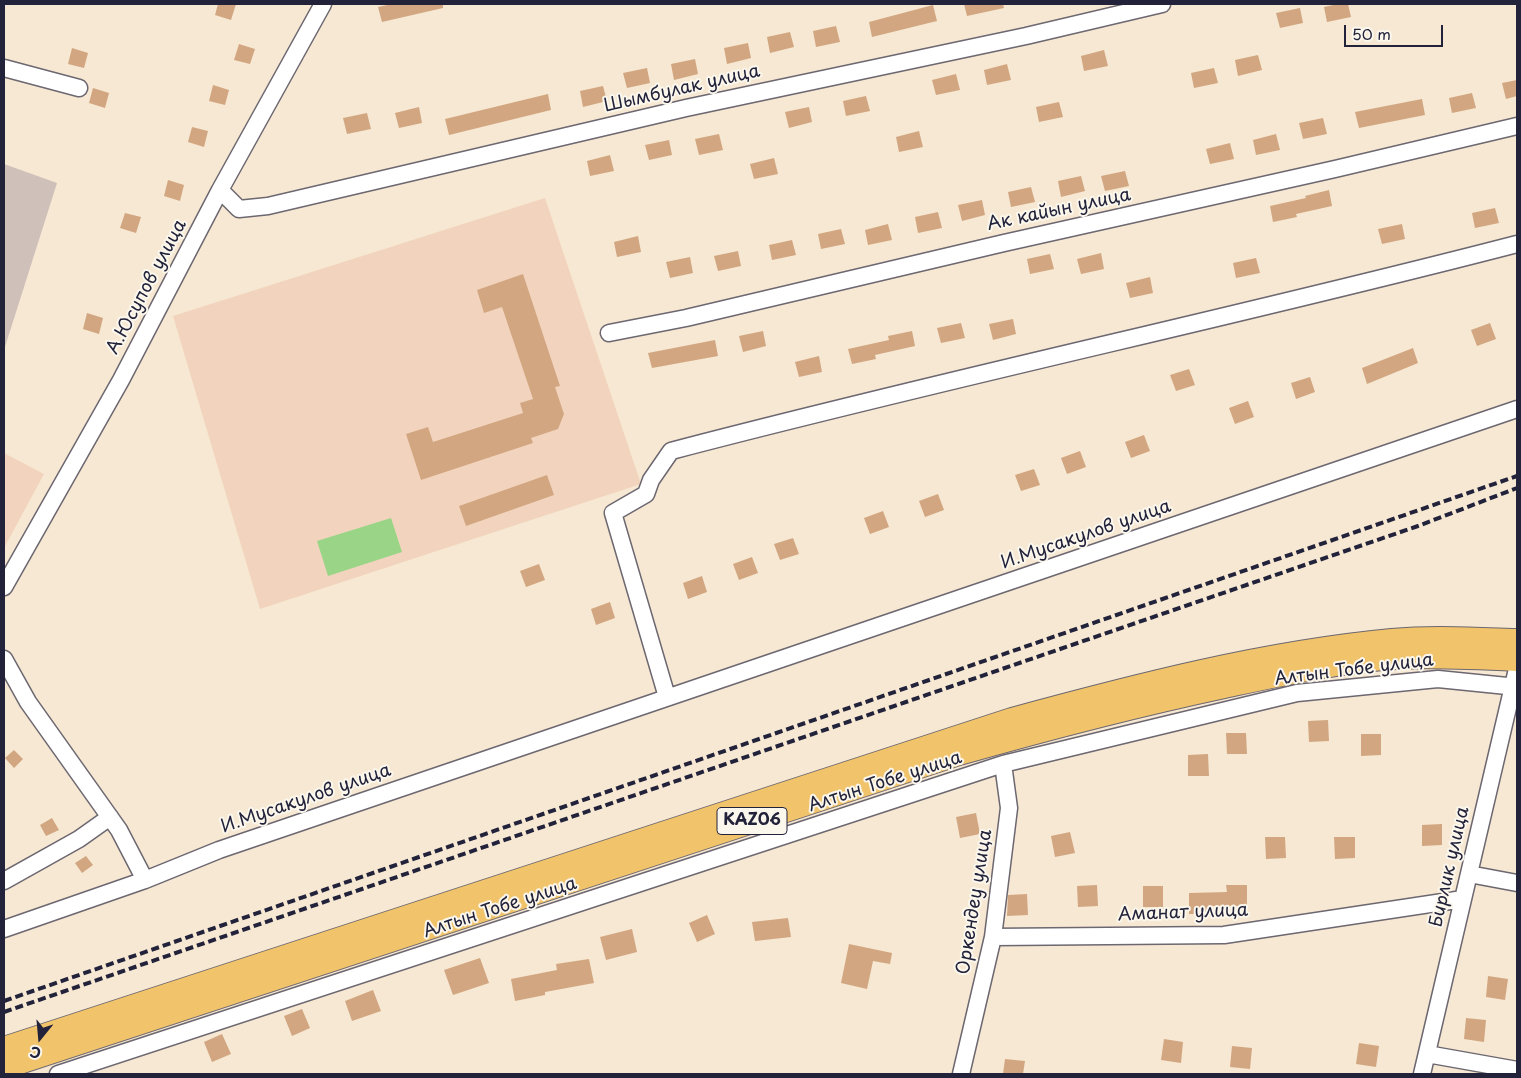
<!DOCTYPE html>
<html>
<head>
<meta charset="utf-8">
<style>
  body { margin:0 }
  #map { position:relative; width:1521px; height:1078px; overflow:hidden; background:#f6e8d2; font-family:"Playpen Sans",sans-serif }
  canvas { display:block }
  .frame { position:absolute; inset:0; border:5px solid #22223b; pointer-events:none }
  .north { position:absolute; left:15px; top:1013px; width:50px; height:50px; -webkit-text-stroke:4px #fbf7ec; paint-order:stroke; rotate:197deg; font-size:14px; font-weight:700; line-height:20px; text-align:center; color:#22223b }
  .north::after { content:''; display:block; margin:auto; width:18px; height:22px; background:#22223b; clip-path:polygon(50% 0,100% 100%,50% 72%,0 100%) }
  .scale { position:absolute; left:1344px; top:25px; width:99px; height:22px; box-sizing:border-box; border:2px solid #22223b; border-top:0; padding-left:6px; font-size:15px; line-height:18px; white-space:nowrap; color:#22223b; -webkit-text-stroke:4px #fbf7ec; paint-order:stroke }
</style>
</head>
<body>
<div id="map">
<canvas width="1521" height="1078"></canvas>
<div class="frame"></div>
<div class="north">С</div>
<div class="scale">50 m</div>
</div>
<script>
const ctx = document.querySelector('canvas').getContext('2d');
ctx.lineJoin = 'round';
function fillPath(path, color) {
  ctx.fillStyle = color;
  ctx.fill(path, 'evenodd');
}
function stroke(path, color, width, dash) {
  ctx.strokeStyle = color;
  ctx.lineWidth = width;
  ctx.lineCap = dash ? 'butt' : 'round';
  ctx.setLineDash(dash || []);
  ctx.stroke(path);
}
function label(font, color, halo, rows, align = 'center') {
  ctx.font = font + ' "Playpen Sans",sans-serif';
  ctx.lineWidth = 4;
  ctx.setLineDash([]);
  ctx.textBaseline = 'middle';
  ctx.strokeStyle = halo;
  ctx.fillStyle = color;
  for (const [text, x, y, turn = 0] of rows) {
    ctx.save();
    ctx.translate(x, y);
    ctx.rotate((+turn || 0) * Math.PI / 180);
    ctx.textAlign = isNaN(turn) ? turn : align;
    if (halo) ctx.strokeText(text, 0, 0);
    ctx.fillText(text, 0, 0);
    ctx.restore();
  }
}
fillPath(new Path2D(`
  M545 198 641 484 260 609 173 316Z
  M4 453 44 474 4 548Z`), '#f2d4be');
fillPath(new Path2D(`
  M4 164 57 183 4 350Z`), '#cfc0ba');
fillPath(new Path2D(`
  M391 518 402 552 328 576 317 541Z`), '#99d487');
fillPath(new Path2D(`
  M218 4H236L231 20 215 15Z
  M392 4H443V8L382 22 378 7Z
  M964 4H1003L1004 8 967 16Z
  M1338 4H1348L1351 17 1327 22 1324 7Z
  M933 5 937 21 872 37 869 22Z
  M1300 8 1303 23 1280 28 1276 13Z
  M836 26 840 42 816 47 813 31Z
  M790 32 794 47 770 53 767 37Z
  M748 43 751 58 727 64 724 48Z
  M239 44 255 49 250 64 234 60Z
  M72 48 88 53 84 68 68 64Z
  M1104 50 1108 66 1084 71 1081 56Z
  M1258 55 1262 70 1238 76 1235 60Z
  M695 59 698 74 674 80 671 64Z
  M1007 64 1011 80 987 85 984 70Z
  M647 68 650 83 627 88 623 73Z
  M1214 68 1218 83 1194 88 1191 73Z
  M956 74 960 90 936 95 932 80Z
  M1517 80V96L1506 99 1502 83Z
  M213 85 229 90 225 105 209 101Z
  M603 86 607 101 583 107 580 91Z
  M93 88 109 93 105 108 89 103Z
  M1472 93 1476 108 1452 113 1449 98Z
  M548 94 551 110 449 135 445 119Z
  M866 96 870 111 846 116 843 101Z
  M1422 99 1425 115 1359 128 1355 112Z
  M1059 102 1063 117 1039 122 1036 107Z
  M419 107 422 123 399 128 395 113Z
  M809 107 812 122 789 128 785 112Z
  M367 113 371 129 347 134 343 118Z
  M1323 118 1327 134 1303 139 1299 123Z
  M192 127 208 131 204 147 188 142Z
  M919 131 923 147 899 152 896 137Z
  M719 134 723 150 699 155 695 139Z
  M1276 134 1280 150 1256 155 1253 140Z
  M669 140 672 155 649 160 645 145Z
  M1230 143 1234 159 1210 164 1206 149Z
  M610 155 614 171 590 176 587 161Z
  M774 158 778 174 754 179 750 164Z
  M1125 171 1129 186 1105 191 1101 176Z
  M1081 176 1085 191 1061 197 1058 181Z
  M168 180 184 185 180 201 164 196Z
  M1031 187 1035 202 1011 207 1008 192Z
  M1329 190 1332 206 1296 214 1297 217 1273 222 1270 206 1306 198 1305 196Z
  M982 200 985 215 962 221 958 205Z
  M1495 208 1499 223 1475 228 1472 213Z
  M938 212 942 228 918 233 915 217Z
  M125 213 141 217 136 233 120 228Z
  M888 224 892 240 868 245 865 230Z
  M1402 224 1405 239 1382 244 1378 229Z
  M841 229 845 244 821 249 818 234Z
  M638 236 641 252 617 257 614 242Z
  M792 240 796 255 772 260 769 245Z
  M738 251 741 266 718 271 714 256Z
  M1101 253 1104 269 1081 274 1077 259Z
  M1050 254 1054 269 1030 274 1027 259Z
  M690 257 693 273 670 278 666 262Z
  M1256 258 1260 273 1236 278 1233 263Z
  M523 274 560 386 555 387 564 414 558 429 531 438 533 443 421 480 406 434 428 427 433 442 523 413 520 403 533 399 502 307 484 313 477 290Z
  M1150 277 1153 293 1130 298 1126 283Z
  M87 313 103 318 99 334 83 329Z
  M1013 319 1016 334 993 340 989 324Z
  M961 323 965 338 941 343 937 328Z
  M1490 323 1496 339 1477 346 1471 330Z
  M763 331 766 346 743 352 739 336Z
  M912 331 915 346 875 355 876 359 852 364 848 349 889 340 888 336Z
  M715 340 718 356 652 368 648 353Z
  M1413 348 1418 363 1367 384 1362 368Z
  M819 356 822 372 799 377 795 362Z
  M1189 369 1195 385 1176 391 1170 375Z
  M1310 377 1315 392 1296 399 1291 383Z
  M1248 401 1254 417 1235 424 1229 408Z
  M1144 435 1150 451 1131 458 1125 442Z
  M1080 451 1086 467 1067 474 1061 458Z
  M1034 469 1040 485 1021 491 1015 475Z
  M547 475 554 495 466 526 459 506Z
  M938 494 944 510 925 517 919 501Z
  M883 511 889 527 870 534 864 518Z
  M793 538 799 554 780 560 774 544Z
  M752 557 758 573 739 580 733 564Z
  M539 564 545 580 526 587 520 571Z
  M702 576 707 592 688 599 683 583Z
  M610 602 615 618 596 625 591 609Z
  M1328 720 1329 741 1309 742 1308 721Z
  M1226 733H1246L1247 754H1227Z
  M1361 734H1381V755L1361 756Z
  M14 750 23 759 14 768 5 758Z
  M1208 754 1209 776H1188V755Z
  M976 813 980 834 960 838 956 817Z
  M52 818 59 830 46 836 40 825Z
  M1442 824V845L1422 846V825Z
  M1070 832 1075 853 1055 857 1051 836Z
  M1265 837H1285L1286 858 1266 859Z
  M1334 837H1355V858L1335 859Z
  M86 856 93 865 82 873 75 863Z
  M1097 885 1098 906 1078 907 1077 886Z
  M1226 885H1247V906H1209L1210 914H1189V893L1227 892Z
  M1143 886H1163V907H1143Z
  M1027 894 1028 915 1007 916 1008 895Z
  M707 915 715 934 697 942 689 923Z
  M788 918 791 937 755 941 752 922Z
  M632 929 637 952 606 960 600 937Z
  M849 944 892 953 890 964 873 961 867 989 841 983Z
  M480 958 489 983 453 995 444 970Z
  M589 959 594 983 545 992V995L515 1001 511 979 557 970 556 964Z
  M1488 976 1508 979 1505 1000 1486 997Z
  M373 990 381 1011 352 1021 345 1001Z
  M302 1009 310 1028 292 1036 284 1016Z
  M1466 1018 1486 1020 1484 1042 1464 1039Z
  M222 1034 231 1054 212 1062 204 1042Z
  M1164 1039 1183 1042 1181 1063 1161 1060Z
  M1359 1043 1379 1046 1376 1067 1356 1064Z
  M1232 1046 1252 1048 1250 1069 1230 1067Z
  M1005 1059 1025 1061 1023 1074H1003Z`), '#d2a681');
const minor = new Path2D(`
  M4 68 79 88
  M220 190 239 209 268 206 686 108 1026 36 1162 4
  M609 333 686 318 1004 243 1335 169 1517 126
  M4 587 121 380 220 190 323 4
  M4 659 28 702 119 830 145 880 219 850 1517 409
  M667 697 613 513 646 494 651 480 671 451C952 377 1236 317 1517 244
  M1469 874 1517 883
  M4 881 79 839 110 817
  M4 929 145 880
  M993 937 1224 935 1463 899
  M1427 1054 1517 1070
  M58 1074 1003 764 1297 693 1438 679 1517 687
  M961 1074 993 937 1009 808 1003 764
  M1422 1074 1517 669`);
const highway = new Path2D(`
  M4 1049 1012 720C1137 686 1264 653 1392 641 1434 637 1476 640 1517 641
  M4 1067 959 753C1047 728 1135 705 1224 686 1280 674 1338 661 1396 657 1437 655 1477 657 1517 659`);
stroke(minor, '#6c6770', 19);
stroke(highway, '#6c6770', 26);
stroke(minor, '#fff', 16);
stroke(highway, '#f1c36a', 24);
stroke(new Path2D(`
  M4 1001 1517 476
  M4 1012 1418 526 1517 488`), '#22223b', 4, [8, 4]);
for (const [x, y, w] of [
  [752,821,70]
]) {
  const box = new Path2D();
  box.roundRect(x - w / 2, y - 13.5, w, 27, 4);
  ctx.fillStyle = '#fbf7ec';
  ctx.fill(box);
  stroke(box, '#22223b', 1);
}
label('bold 16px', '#22223b', null, [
  ["KАZ06",752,821]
]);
label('18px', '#22223b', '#fbf7ec', [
  ["Шымбулак улица",682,89,-13],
  ["Ак кайын улица",1059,210,-12],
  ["А.Юсупов улица",147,287,-62],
  ["И.Мусакулов улица",1086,535,-19],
  ["Алтын Тобе улица",1354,670,-7],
  ["Алтын Тобе улица",885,782,-18],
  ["И.Мусакулов улица",306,799,-19],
  ["Бирлик улица",1450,867,-77],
  ["Оркендеу улица",975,902,-81],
  ["Алтын Тобе улица",500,908,-18],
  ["Аманат улица",1183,913,-2]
]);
</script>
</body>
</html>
